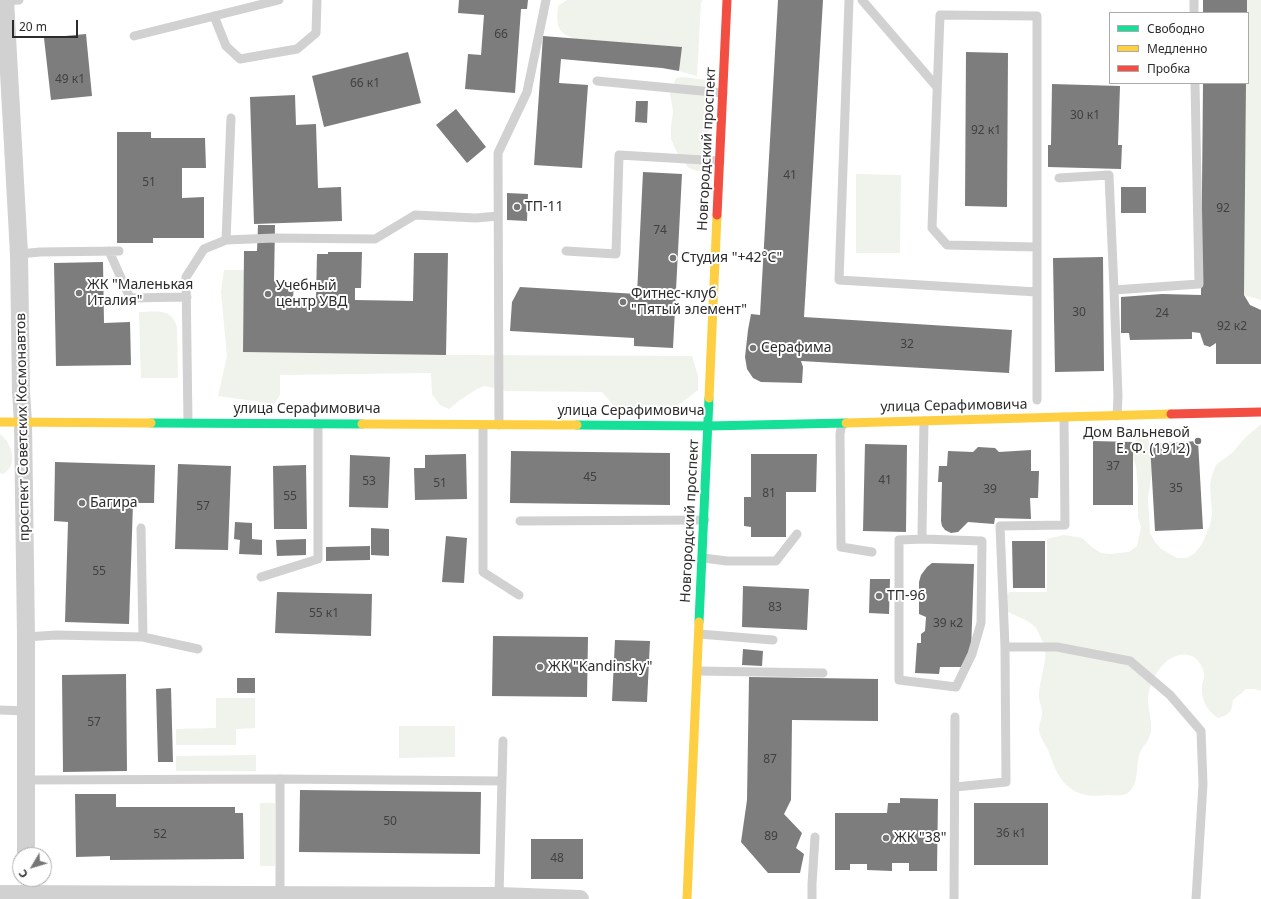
<!DOCTYPE html>
<html>
<head>
<meta charset="utf-8">
<style>
  body { margin:0 }
  #map { position:relative; width:1261px; height:899px; overflow:hidden; background:#fff; font-family:"Noto Sans",sans-serif }
  canvas { display:block }
  .legend { position:absolute; left:1109px; top:12px; width:140px; height:72px; box-sizing:border-box; background:#fff; border:1px solid #ababab; margin:0; padding:5px 7px; list-style:none; font-size:12px; color:#2c2c2c }
  .legend li { display:flex; align-items:center; gap:8px; height:20px }
  .legend b { width:20px; border:1px solid #ababab }
  .north { position:absolute; left:12px; top:847px; width:40px; height:40px; box-sizing:border-box; background:#fff; border:1px solid #ababab; border-radius:50%; rotate:232deg; font-size:11px; font-weight:700; line-height:16px; text-align:center; color:#2c2c2c }
  .north::after { content:''; display:block; margin:auto; width:14px; height:18px; background:#767676; clip-path:polygon(50% 0,100% 100%,50% 72%,0 100%) }
  .scale { position:absolute; left:12px; top:20px; width:66px; height:18px; box-sizing:border-box; border:2px solid #2c2c2c; border-top:0; padding-left:5px; font-size:12px; line-height:14px; white-space:nowrap; color:#2c2c2c; -webkit-text-stroke:3px #fff; paint-order:stroke }
</style>
</head>
<body>
<div id="map">
<canvas width="1261" height="899"></canvas>
<ul class="legend">
<li><b style="height:5px;background:#16e098"></b>Свободно</li>
<li><b style="height:5px;background:#ffcf43"></b>Медленно</li>
<li><b style="height:5px;background:#f24e42"></b>Пробка</li>
</ul>
<div class="north">С</div>
<div class="scale">20 m</div>
</div>
<script>
const ctx = document.querySelector('canvas').getContext('2d');
ctx.lineJoin = 'round';
function fillPath(path, color) {
  ctx.fillStyle = color;
  ctx.fill(path, 'evenodd');
}
function stroke(path, color, width, dash) {
  ctx.strokeStyle = color;
  ctx.lineWidth = width;
  ctx.lineCap = dash ? 'butt' : 'round';
  ctx.setLineDash(dash || []);
  ctx.stroke(path);
}
function label(font, color, halo, rows, align = 'center') {
  ctx.font = font + ' "Noto Sans",sans-serif';
  ctx.lineWidth = 4;
  ctx.setLineDash([]);
  ctx.textBaseline = 'middle';
  ctx.strokeStyle = halo;
  ctx.fillStyle = color;
  for (const [text, x, y, turn = 0] of rows) {
    ctx.save();
    ctx.translate(x, y);
    ctx.rotate((+turn || 0) * Math.PI / 180);
    ctx.textAlign = isNaN(turn) ? turn : align;
    if (halo) ctx.strokeText(text, 0, 0);
    ctx.fillText(text, 0, 0);
    ctx.restore();
  }
}
fillPath(new Path2D(`
  M567 0H703L701 2 697 76 679 71 682 47 576 39C557 33 556 26 558 6Z
  M1247 0H1261V300L1244 295 1246 83H1248Z
  M683 77 706 80 712 85 716 91 713 117 709 131 703 143V149L705 163 704 170 697 171 689 168 678 155 671 139V128L673 111 670 94 676 78Z
  M856 174 901 175 900 253H856Z
  M224 270H244L243 352 446 355 692 356 698 376V390L681 403 663 411 625 412 615 407 602 392 507 391 484 386 477 389 460 400 449 409 440 405 432 394 431 373 280 375V395L274 404 218 396 227 356 221 292Z
  M139 312C156 312 171 307 177 327L178 378H141Z
  M1261 424V691L1255 689H1246L1233 700C1232 712 1229 715 1218 718 1206 710 1201 699 1202 685 1203 681 1205 677 1204 673 1203 667 1198 659 1192 656 1169 647 1149 678 1148 698 1148 709 1152 720 1151 731 1150 741 1142 746 1139 755 1136 766 1139 783 1129 792 1123 797 1115 795 1108 795 1096 796 1084 797 1073 790 1058 781 1054 765 1048 750 1046 745 1041 739 1040 734 1037 726 1042 721 1042 713 1042 706 1038 700 1039 693 1040 679 1047 661 1045 648 1044 644 1042 640 1040 636 1039 634 1038 631 1036 628 1029 619 1015 617 1006 610L1004 601 1009 592H1047V539L1064 535 1082 538 1093 548 1101 553 1110 554 1129 552 1137 546 1141 527 1138 517V487L1136 466 1132 456V446L1138 437 1147 436 1153 453 1152 471 1148 498 1150 533 1155 542 1161 549 1177 558H1187L1195 553 1202 544 1210 525 1212 514 1210 485 1212 475 1216 465 1232 453 1246 437Z
  M0 434C12 443 19 465 3 474L0 473Z
  M216 698H255V728L236 729V745H176V729L216 728Z
  M399 726H455V757L399 758Z
  M256 755V771H176V756Z
  M260 803H275V866H260Z`), '#eff3eb');
fillPath(new Path2D(`
  M459 0H528L527 9H521L515 93 465 89 468 54 481 55 484 15 458 13Z
  M778 0H823L804 317 1012 330 1009 373 801 361 803 367 802 383 761 382 753 378 747 369 745 357 748 330 751 314 760 315Z
  M1203 0H1247V13H1203Z
  M86 34 92 96 51 100 44 38Z
  M543 36 682 47 679 71 662 68 561 59 559 83 588 85 582 168 534 165Z
  M408 52 421 103 324 127 312 76Z
  M966 52 1008 53 1007 207 965 206Z
  M1203 83H1246L1244 295 1250 305 1261 310V364H1216V343L1210 347 1204 345 1200 333 1192 332V339L1130 340 1129 333H1121V297L1162 294 1201 295Z
  M1052 84 1120 86 1118 145H1122L1121 169 1048 167V145H1051Z
  M295 95 296 125 316 124 318 188 341 187 342 221 254 224 250 97Z
  M636 101H648L647 123 635 122Z
  M456 109 486 147 467 163 436 125Z
  M117 132H151V138H205L206 168H182V198L204 197V238H153V243H117Z
  M643 172 682 174 673 348 634 346V338L510 331 512 302 520 287 637 294Z
  M1121 187H1146V213H1121Z
  M507 193 528 194 527 221 507 220Z
  M258 225H275L274 281H294L293 299H316L317 254H328V252H362L361 288H355V300L413 301 414 253H448L446 355 243 352 244 251H257Z
  M1103 257 1104 371 1055 372 1053 258Z
  M103 262 104 323 130 322 131 365 56 366 54 263Z
  M1093 441 1133 442V505H1093Z
  M1198 441 1203 529 1155 531 1150 444Z
  M865 444 907 445 906 532 863 531Z
  M978 447 995 448 999 452 1031 450V471H1039L1038 498H1030L1031 519 995 518 994 524 968 522 958 532 951 533 945 530 942 526 941 521 942 482H938L939 466H947L948 451 973 452Z
  M511 451 670 453V505L510 503Z
  M466 454 467 499 415 500 414 468H425V455Z
  M751 454H817L816 492H786V537H751V527L744 526V497H751Z
  M350 455 390 457 388 508 349 507Z
  M55 462 155 465 154 503H133L129 624 65 622 68 522 54 521Z
  M178 464 231 466 228 550 175 549Z
  M306 465 307 529H274L273 466Z
  M235 522 252 523V539L262 540V555L239 554 240 540 234 539Z
  M371 528 389 529V556L371 555Z
  M446 536 467 538 464 583 442 582Z
  M306 539V555L277 556 276 540Z
  M1012 541H1045V588H1013Z
  M370 546V560L326 561V547Z
  M932 563 974 564 971 652 964 667H940L939 674 915 673 917 643H921V634L925 631 926 617 919 614V582L921 575 927 567Z
  M870 579H890L889 614 869 613Z
  M743 586 809 589 807 630 742 627Z
  M277 592 372 594 371 636 275 633Z
  M493 636 588 637 587 697 492 696Z
  M615 640 650 641 647 702 612 701Z
  M743 649 763 651 762 666 742 665Z
  M126 674 127 771 63 772 62 675Z
  M749 677 878 679V721L792 720 791 800 784 814 802 833 796 848 804 854 800 873H768L741 842 747 800Z
  M237 678H255V693H237Z
  M171 688 173 762H158L156 689Z
  M300 790 481 792 480 854 299 852Z
  M75 794H116V807H235V813H243L244 859 110 860V856L76 857Z
  M900 798 938 799 937 871H909V863H892V871L867 870V864H850V870H835V813H887L888 803H900Z
  M974 803H1048V865H974Z
  M531 839H583V879H531Z`), '#7d7d7d');
stroke(new Path2D(`
  M849 0 839 280 1037 292
  M862 0 937 87
  M1194 0V13
  M5 1 19 0
  M214 16 226 46 240 59 297 49 316 33 317 0
  M134 36 279 0
  M597 81 723 93
  M1059 178 1109 175 1114 290
  M226 240 275 238 375 239 415 215 476 218 498 216
  M1036 247 947 245 932 228 940 15 1037 16V400
  M109 251 130 298 187 297
  M566 251 616 254 619 155 720 161
  M19 254 40 252 119 251
  M1117 416 1118 396 1114 290 1199 284 1195 83
  M188 423 186 277 204 249 226 240 231 118
  M842 423 840 434 841 547 872 552
  M483 425V572L519 595
  M499 425 498 153 527 92 546 0
  M520 521 705 520
  M141 528 143 637
  M923 539 982 541 981 623 972 654 956 687 899 680V540Z
  M923 539 922 533 924 421
  M703 558 727 561H776L797 534
  M261 577 318 559V424
  M699 634 773 640
  M26 637 56 635 143 637 198 649
  M1005 647H1057L1130 661 1170 695 1201 731 1203 784 1196 899
  M697 671 823 673
  M0 710 26 711
  M280 779V896
  M26 780 280 779 502 781
  M955 787 1006 782 1005 647 1000 526 1065 525 1064 417
  M499 896 503 741
  M812 899V884L815 837
  M954 899 955 717`), '#d1d1d1', 9);
stroke(new Path2D(`
  M5 0 19 254 21 392 23 422 26 637V855
  M0 894 499 896 580 899`), '#d1d1d1', 18);
stroke(new Path2D(`
  M151 423 362 424
  M577 425 708 426 846 423
  M699 622 709 398`), '#16e098', 9);
stroke(new Path2D(`
  M709 398 717 215
  M0 422 151 423
  M846 423 1171 414
  M362 424 577 425
  M687 899 699 622`), '#ffcf43', 9);
stroke(new Path2D(`
  M717 215 727 0
  M1171 414 1261 412`), '#f24e42', 9);
for (const [x, y, r, color] of [
  [517,207,4,"#767676"],
  [673,258,4,"#767676"],
  [79,293,4,"#767676"],
  [268,294,4,"#767676"],
  [623,302,4,"#767676"],
  [753,348,4,"#767676"],
  [1198,441,4,"#767676"],
  [82,503,4,"#767676"],
  [879,596,4,"#767676"],
  [540,667,4,"#767676"],
  [886,838,4,"#767676"]
]) {
  const dot = new Path2D();
  dot.arc(x, y, r, 0, 2 * Math.PI);
  ctx.fillStyle = color;
  ctx.fill(dot);
  stroke(dot, '#fff', 1.5);
}
label('12px', '#404040', null, [
  ["66",501,35],
  ["49 к1",70,80],
  ["66 к1",365,84],
  ["30 к1",1085,116],
  ["92 к1",986,131],
  ["41",790,176],
  ["51",149,183],
  ["92",1223,209],
  ["74",660,231],
  ["30",1079,313],
  ["24",1162,314],
  ["92 к2",1232,327],
  ["32",907,345],
  ["37",1113,467],
  ["45",590,478],
  ["41",885,481],
  ["53",369,482],
  ["51",440,484],
  ["35",1176,489],
  ["39",990,490],
  ["81",769,494],
  ["55",290,497],
  ["57",203,507],
  ["55",99,572],
  ["83",775,608],
  ["55 к1",324,614],
  ["39 к2",948,624],
  ["57",94,723],
  ["87",770,760],
  ["50",390,822],
  ["36 к1",1011,834],
  ["52",160,835],
  ["89",771,837],
  ["48",557,859]
]);
label('14px', '#2c2c2c', '#fff', [
  ["Новгородский проспект",707,149,-87],
  ["улица Серафимовича",954,406,-1],
  ["улица Серафимовича",307,409],
  ["улица Серафимовича",631,411],
  ["проспект Советских Космонавтов",23,427,-91],
  ["Новгородский проспект",690,521,-87]
]);
label('14px', '#2c2c2c', '#fff', [
  ["ТП-11",525,207],
  ["Студия \"+42°C\"",681,258],
  ["ЖК \"Маленькая",87,285],
  ["Италия\"",87,301],
  ["Учебный",276,286],
  ["центр УВД",276,302],
  ["Фитнес-клуб",631,294],
  ["\"Пятый элемент\"",631,310],
  ["Серафима",761,348],
  ["Дом Вальневой",1190,433,"right"],
  ["Е. Ф. (1912)",1190,449,"right"],
  ["Багира",90,503],
  ["ТП-96",887,596],
  ["ЖК \"Kandinsky\"",548,667],
  ["ЖК \"38\"",894,838]
], 'left');
</script>
</body>
</html>
